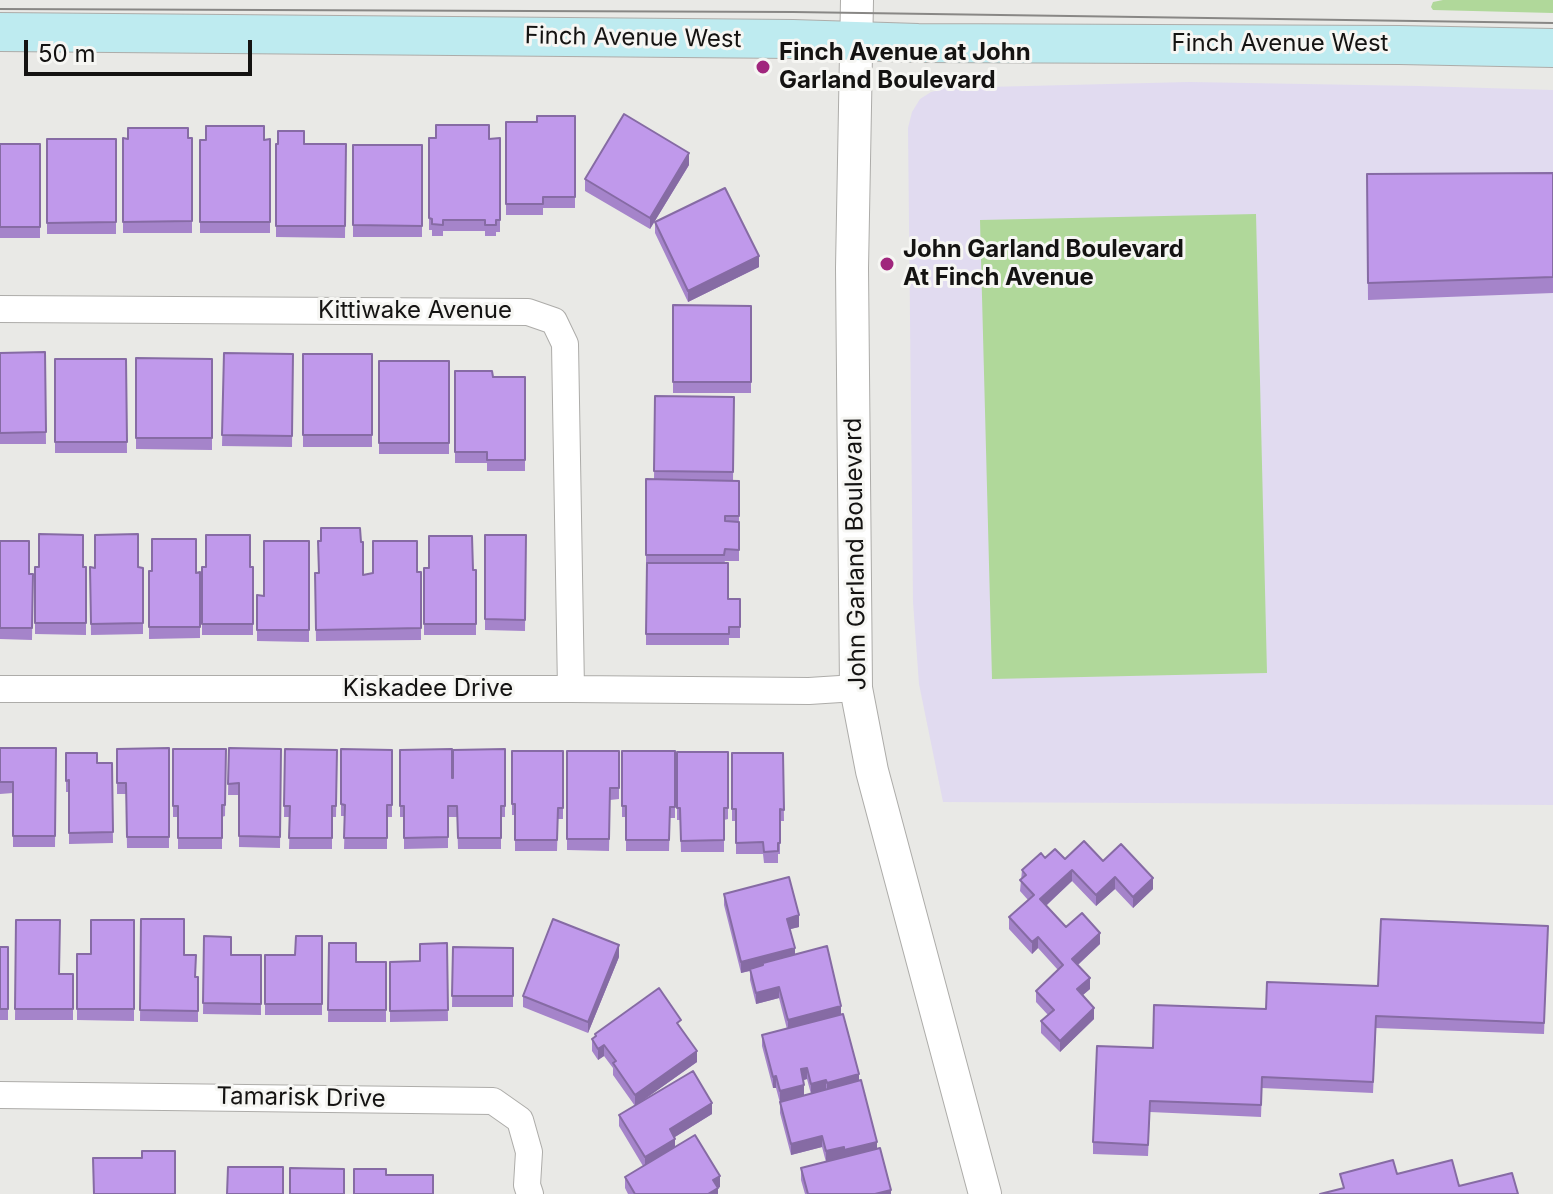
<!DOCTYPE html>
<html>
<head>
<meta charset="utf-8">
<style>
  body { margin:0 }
  #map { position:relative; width:1553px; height:1194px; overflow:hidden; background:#e9e9e6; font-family:Inter,sans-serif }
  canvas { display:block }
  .scale { position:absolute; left:24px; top:40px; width:228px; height:36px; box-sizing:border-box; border:4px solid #141312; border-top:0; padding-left:10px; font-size:24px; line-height:28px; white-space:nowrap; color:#141312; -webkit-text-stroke:6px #f6f6f3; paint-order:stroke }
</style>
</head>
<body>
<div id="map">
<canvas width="1553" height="1194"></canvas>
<div class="scale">50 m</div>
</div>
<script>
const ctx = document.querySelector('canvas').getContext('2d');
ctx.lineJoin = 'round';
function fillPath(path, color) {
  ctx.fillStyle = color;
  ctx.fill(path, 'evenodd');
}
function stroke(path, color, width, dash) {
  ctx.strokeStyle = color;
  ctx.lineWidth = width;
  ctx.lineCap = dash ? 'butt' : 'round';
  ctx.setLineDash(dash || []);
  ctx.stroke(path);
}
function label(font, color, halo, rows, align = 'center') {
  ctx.font = font + ' Inter,sans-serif';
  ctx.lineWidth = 6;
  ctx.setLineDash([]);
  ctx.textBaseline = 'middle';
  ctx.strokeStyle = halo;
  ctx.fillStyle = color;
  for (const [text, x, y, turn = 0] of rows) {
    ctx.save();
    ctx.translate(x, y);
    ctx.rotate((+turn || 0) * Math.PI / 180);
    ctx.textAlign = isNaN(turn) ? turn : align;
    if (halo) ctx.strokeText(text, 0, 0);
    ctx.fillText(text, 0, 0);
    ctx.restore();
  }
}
fillPath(new Path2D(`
  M1189 82 1419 86 1553 90V805L943 802 919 684 913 602 908 128 912 112 920 99 931 92 947 88Z`), '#e1dbf0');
fillPath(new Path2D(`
  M1443 0H1553V13L1433 10 1431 7 1433 2Z
  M1256 214 1267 673 992 679 980 220Z`), '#b0d89a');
const minor = new Path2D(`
  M0 309 528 312 554 321 565 344 571 689
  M0 689H571L809 691 856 688
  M0 1095 493 1101 520 1120 529 1152 527 1185 530 1194`);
const tertiary = new Path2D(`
  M857 0 852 268 856 688 872 771 985 1194`);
const secondary = new Path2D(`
  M0 32 793 39 918 43 1399 45 1553 48`);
stroke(minor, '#adaca9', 28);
stroke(tertiary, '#adaca9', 34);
stroke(secondary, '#adaca9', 40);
stroke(minor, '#fff', 26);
stroke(tertiary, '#fff', 32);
stroke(secondary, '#beebf0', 38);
stroke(new Path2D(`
  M0 9 793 12 1553 23`), '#888785', 2);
fillPath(new Path2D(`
  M575 116V208H543V215H506V122H537Z
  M123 138H192V233H123Z
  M429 138H500V232H496V236H485V231H443V236H432V230H429Z
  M47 139H116V234H47Z
  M270 139V233H200V140Z
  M0 144H40V238H0Z
  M276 144H346L345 238 276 237Z
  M353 145H422V237H353Z
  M689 165 650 229 585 191V179Z
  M1553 173V293L1368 300 1367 174Z
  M655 222 759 267 688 302 655 233Z
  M673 305 751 306V393H673Z
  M45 352 46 444H0V353Z
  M224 353 293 354 292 447 222 446Z
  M303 354H372V447H303Z
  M136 358 212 359V450L136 449Z
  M55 359H126L127 453H55Z
  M379 361H449V454H379Z
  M455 371 493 377H525V471H487V463H455Z
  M655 396 734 397 733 481H739V561H725L724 563 728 599H740V638H729V645H646V479H654Z
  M485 535H526L525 631 485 630Z
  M0 541 29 574H33L32 640 0 639Z
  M309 541V642L257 641V595L264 596Z
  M35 567H86V635L35 634Z
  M90 567 143 568V634L91 635Z
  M202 567H253V635H202Z
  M424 568 476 570V635H424Z
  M149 571 200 572V638L149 639Z
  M421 572V640L316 641 315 573 363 575Z
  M0 748H56L55 847H13V793L0 794Z
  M169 748V848H127L126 794H117V749Z
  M229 748 281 749 280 848 239 847V795H228Z
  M173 749H226L225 816 222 817V849H178V817H173Z
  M285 749 337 750 336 817H332V849H289L290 817H284Z
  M341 749 392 750V817H387V849H344L345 816H341Z
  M505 749V817H501V849H458L457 817H448V848L404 849V817H400V750L452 778Z
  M512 751H563V819H558L557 851H515V815H512Z
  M567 751H619V799L610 800 609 851 567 850Z
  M622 751H675V818H670L669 851H626V817H622Z
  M677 752H728V819L724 820V852H681L680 820H677Z
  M66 753 97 763H112L113 843 69 844V792H66Z
  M732 753H783L784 821H780V854H778V863H764L763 854H736V821H732Z
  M1045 858 1103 861 1153 889 1133 908 1115 889 1096 906 1072 881 1046 906 1066 927 1100 944 1078 965 1090 989 1083 995 1094 1019 1060 1052 1041 1033V1021L1048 1015 1036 1002V991L1058 970 1038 948 1032 954 1009 929V917L1028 900 1020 891 1022 870Z
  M724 894 799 927 790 929 795 955 841 1015 877 1149 891 1194H805L801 1180V1168L826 1162 822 1147 791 1155 780 1113V1103L776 1088H773L762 1046V1035L787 1029 779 998 756 1004 750 980V971L741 973 724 905ZM807 1079 811 1094 804 1096 803 1080Z
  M141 919 184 955 195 977H198V1022L140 1021Z
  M16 920 59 974H73V1020H15Z
  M134 920V1021L77 1020V954H91Z
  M1548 926 1544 1034 1376 1028 1373 1093 1262 1088 1261 1117 1150 1112 1148 1156 1093 1154V1142L1153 1048 1266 1009 1378 986Z
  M204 936 231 955H261V1015L203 1014Z
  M322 936V1015H265V955H295Z
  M329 943 356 962H386V1022H328Z
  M447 943 448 1021 390 1022V962L420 961Z
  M0 947H8V1020H0Z
  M453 947 513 948V1007H452Z
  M619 957 588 1033 523 1007V996Z
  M681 1030 697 1062 645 1099 712 1114 675 1137V1147L720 1187 718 1188V1194H628L625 1188V1177L643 1166 619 1126V1115L635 1106 613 1075V1068L604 1056 598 1060 592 1051V1039L595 1037V1034Z`), '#a584ca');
fillPath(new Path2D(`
  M689 153V165L650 229V218Z
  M759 256V267L688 302V291Z
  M1072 870V881L1040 911V899Z
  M1115 877V889L1096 906V895Z
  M1153 878V889L1133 908V897Z
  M799 915V927L787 930V919Z
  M1100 933V944L1072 970V959Z
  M1038 937V948L1032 954V942Z
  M619 945V957L588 1033V1022Z
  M795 948V959L741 973V962Z
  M1090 978V989L1077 1000V989Z
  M779 987V998L756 1004V993Z
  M841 1006V1018L788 1032V1020Z
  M1094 1008V1019L1060 1052V1041Z
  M604 1045V1056L598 1060V1049Z
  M697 1051V1062L635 1106V1095Z
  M807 1068V1079L801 1081V1069Z
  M859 1074V1086L827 1094V1083Z
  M776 1076V1088H773V1077Z
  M826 1080V1092L811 1095V1084Z
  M804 1085V1096L780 1103V1091Z
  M712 1103V1114L670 1140V1129Z
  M822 1136V1147L791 1155V1144Z
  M675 1139V1150L645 1169V1157Z
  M877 1142V1153L844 1162V1150Z
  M844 1147V1158L826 1163V1151Z
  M720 1176V1187L718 1188V1194H708L713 1180Z
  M891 1190V1194H875Z`), '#866ba4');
const building = new Path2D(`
  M624 114 689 153 650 218 585 179Z
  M537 116H575V197H543V204H506V122H537Z
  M436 125H489V139L500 138V220H496V225H485V220H443V225L432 224V219L429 218V138H436Z
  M206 126H264V140L270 139V222H200V140H206Z
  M128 128H188V138H192V221L123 222V138L128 139Z
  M278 131H304V144H346L345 226H276V144H278Z
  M47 139H116V222L47 223Z
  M0 144H40V227H0Z
  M353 145H422V226L353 225Z
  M1553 173V277L1368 283 1367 174Z
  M725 188 759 256 688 291 655 222Z
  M673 305 751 306V382H673Z
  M45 352 46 432 0 433V353Z
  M224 353 293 354 292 436 222 435Z
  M303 354H372V435H303Z
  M136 358 212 359V438H136Z
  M55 359H126L127 442H55Z
  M379 361H449V443H379Z
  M455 371H492L493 377H525V460H487V452H455Z
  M655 396 734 397 733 472 654 471Z
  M646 479 739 481V516H725V521L739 522V550L725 549 724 555H646Z
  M321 528H360L361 542H363V575L373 573V541H417V572H421V628L316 630 315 573H319L318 541H321Z
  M39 534 83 535V567H86V623H35V567H39Z
  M138 534V567L143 568V623L91 624 90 567 95 568V535Z
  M206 535H250V567H253V624H202V567H206Z
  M485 535H526L525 620 485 619Z
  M429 536H472L473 570H476V624H424V568H429Z
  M152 539H196V573L200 572V627H149V571H152Z
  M0 541H29V574H33L32 628H0Z
  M264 541H309V630H257V595L264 596Z
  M647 563H728V599H740V627H729V634H646Z
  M0 748H56L55 836H13V782H0Z
  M169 748V837H127L126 783H117V749Z
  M229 748 281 749 280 837 239 836V783L228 784Z
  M173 749H226L225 805H222V838H178V806H173Z
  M285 749 337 750 336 806H332V838H289L290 806H284Z
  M341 749 392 750V805H387V838H344L345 805 341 804Z
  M452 749V778H453V750L505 749V806H501V838H458L457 806H448V837L404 838V806H400V750Z
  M512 751H563V808H558L557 840H515V804H512Z
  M567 751H619V788H610L609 839H567Z
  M622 751H675V807H670L669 840H626V806H622Z
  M677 752H728V808H724V840L681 841 680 808H677Z
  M66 753H97V763H112L113 832 69 833V780L66 781Z
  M732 753H783L784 810 780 809V843H778V851L764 852 763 842 736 843V809H732Z
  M1084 841 1103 861 1121 844 1153 878 1133 897 1115 877 1096 895 1072 870 1040 899 1066 927 1082 913 1100 933 1072 959 1090 978 1077 989 1094 1008 1060 1041 1041 1021 1054 1010 1036 991 1063 965 1038 937 1032 942 1009 917 1034 895 1020 880 1026 875 1022 870 1041 853 1045 858 1055 849 1065 859Z
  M789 877 799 915 787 919 795 948 741 962 724 894Z
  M141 919H184V955H196L195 977H198V1011L140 1010Z
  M553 919 619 945 588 1022 523 996Z
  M1381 919 1548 926 1544 1023 1376 1016 1373 1082 1262 1077 1261 1105 1150 1101 1148 1145 1093 1142 1097 1046 1153 1048 1154 1005 1266 1009 1267 982 1378 986Z
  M16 920H60L59 974H73V1009H15Z
  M91 920H134V1009H77V954H91Z
  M204 936 231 937V955H261V1004L203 1003Z
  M296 936H322V1004H265V955H295Z
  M329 943H356V962H386V1010H328Z
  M447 943 448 1010 390 1011V962L420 961V944Z
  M827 946 841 1006 788 1020 779 987 756 993 750 969 763 965V963Z
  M0 947H8V1009H0Z
  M453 947 513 948V996H452Z
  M659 988 681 1020 677 1023 697 1051 635 1095 613 1063 616 1061 604 1045 598 1049 592 1039 596 1036 595 1034Z
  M843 1014 859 1074 827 1083 826 1080 811 1084 807 1068 801 1069 804 1085 780 1091 776 1076 773 1077 762 1035Z
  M693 1071 712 1103 670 1129 675 1139 645 1157 619 1115Z
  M861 1080 877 1142 844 1150V1147L826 1151 822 1136 791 1144 780 1102Z
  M695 1135 720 1176 713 1180 718 1188 708 1194H635L625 1177Z
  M880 1148 891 1190 875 1194H808L801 1168Z
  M142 1151H175V1194H94L93 1158H142Z
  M1393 1160 1397 1174 1452 1160 1459 1186 1512 1173 1518 1194H1320L1344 1188 1340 1174Z
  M228 1167H283V1194H227Z
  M290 1168 344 1169V1194H290Z
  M354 1169H386V1175H433V1194H354Z`);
fillPath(building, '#c099eb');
stroke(building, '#866ba4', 2);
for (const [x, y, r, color] of [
  [763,67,8,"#a0267d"],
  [887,264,8,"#a0267d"]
]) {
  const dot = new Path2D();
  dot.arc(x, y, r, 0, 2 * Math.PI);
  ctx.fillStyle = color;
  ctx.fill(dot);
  stroke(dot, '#f6f6f3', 3);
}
label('24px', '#141312', '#f6f6f3', [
  ["Finch Avenue West",633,38,1],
  ["Finch Avenue West",1280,44],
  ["Kittiwake Avenue",415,311],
  ["John Garland Boulevard",856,554,-91],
  ["Kiskadee Drive",428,689],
  ["Tamarisk Drive",301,1098,1]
]);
label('bold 24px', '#141312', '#f6f6f3', [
  ["Finch Avenue at John",779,53],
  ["Garland Boulevard",779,81],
  ["John Garland Boulevard",903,250],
  ["At Finch Avenue",903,278]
], 'left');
</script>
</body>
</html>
